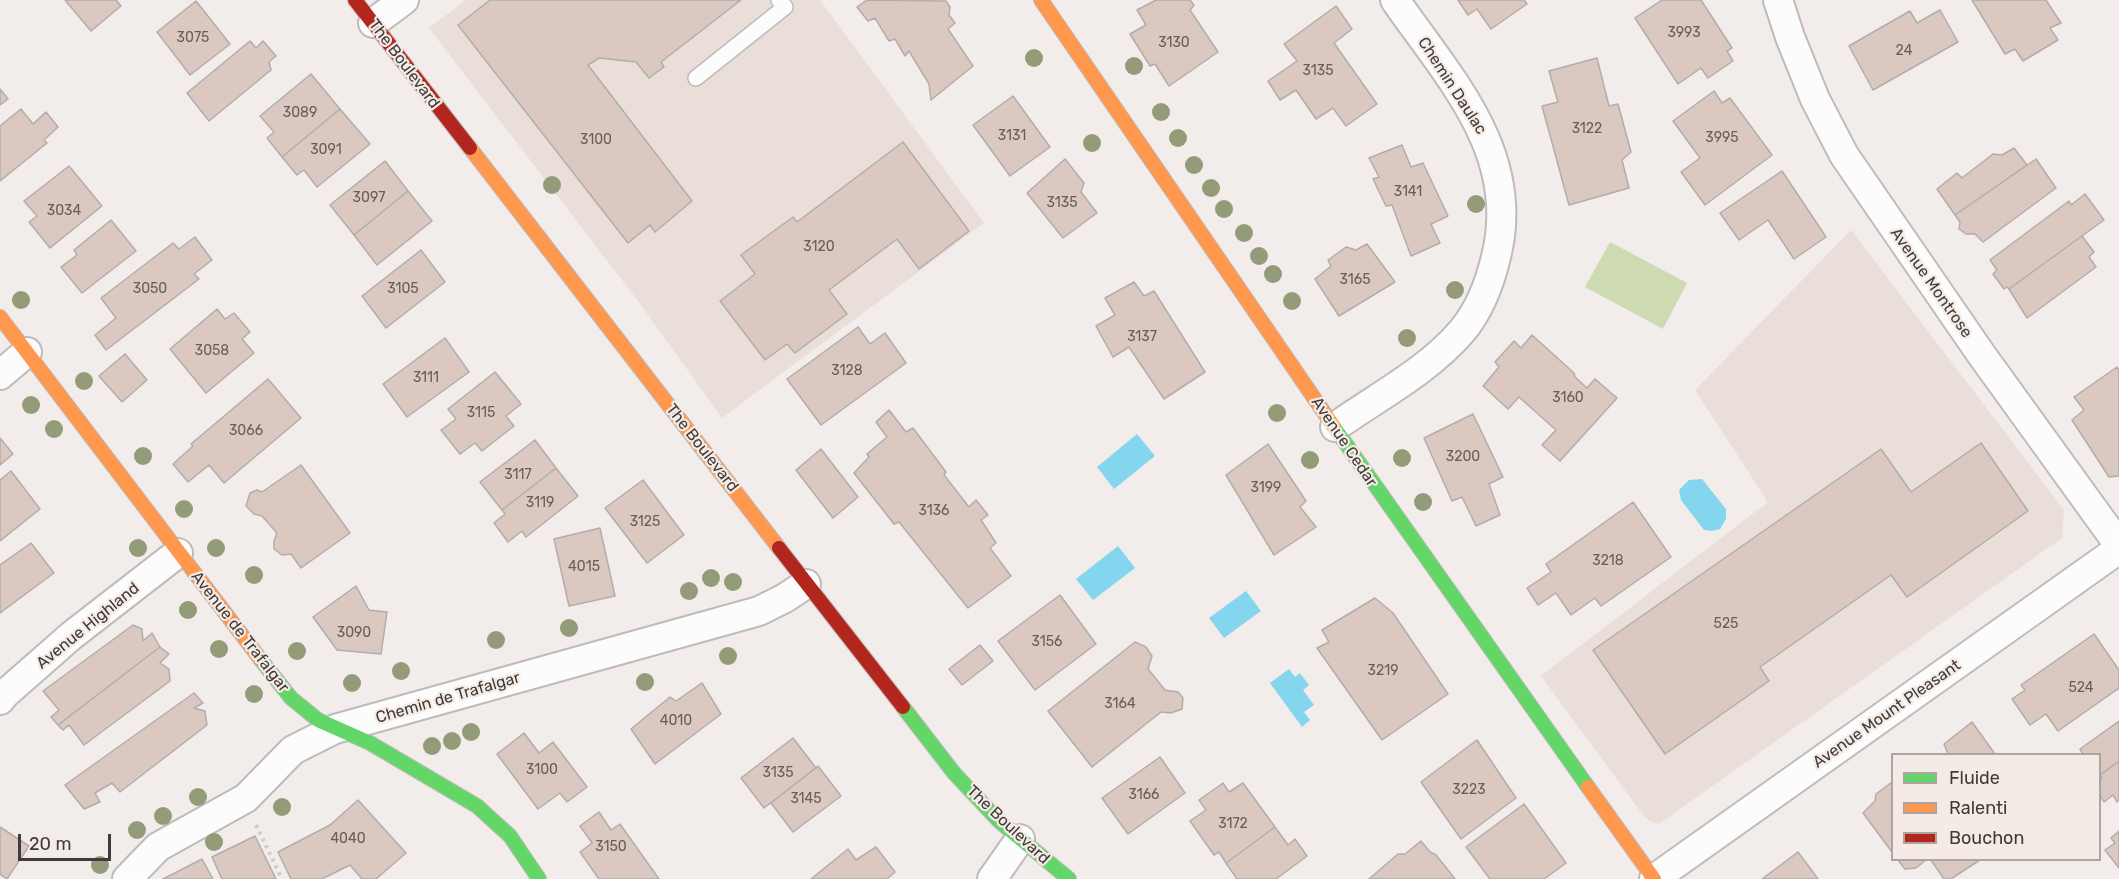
<!DOCTYPE html>
<html>
<head>
<meta charset="utf-8">
<style>
  body { margin:0 }
  #map { position:relative; width:2119px; height:879px; overflow:hidden; background:#f2ecea; font-family:Rubik,sans-serif }
  canvas { display:block }
  .legend { position:absolute; left:1891px; top:753px; width:210px; height:108px; box-sizing:border-box; background:#f5ebe6; border:2px solid #aca5a1; margin:0; padding:8px 10px; list-style:none; font-size:18px; color:#3f3b39 }
  .legend li { display:flex; align-items:center; gap:12px; height:30px }
  .legend b { width:30px; border:2px solid #aca5a1 }
  .scale { position:absolute; left:18px; top:834px; width:93px; height:27px; box-sizing:border-box; border:3px solid #3f3b39; border-top:0; padding-left:8px; font-size:18px; line-height:21px; white-space:nowrap; color:#3f3b39; -webkit-text-stroke:4px #f5ebe6; paint-order:stroke }
</style>
</head>
<body>
<div id="map">
<canvas width="2119" height="879"></canvas>
<ul class="legend">
<li><b style="height:8px;background:#63d668"></b>Fluide</li>
<li><b style="height:8px;background:#ff974d"></b>Ralenti</li>
<li><b style="height:8px;background:#b3261e"></b>Bouchon</li>
</ul>
<div class="scale">20 m</div>
</div>
<script>
const ctx = document.querySelector('canvas').getContext('2d');
ctx.lineJoin = 'round';
function fillPath(path, color) {
  ctx.fillStyle = color;
  ctx.fill(path, 'evenodd');
}
function stroke(path, color, width, dash) {
  ctx.strokeStyle = color;
  ctx.lineWidth = width;
  ctx.lineCap = dash ? 'butt' : 'round';
  ctx.setLineDash(dash || []);
  ctx.stroke(path);
}
function label(font, color, halo, rows, align = 'center') {
  ctx.font = font + ' Rubik,sans-serif';
  ctx.lineWidth = 4.5;
  ctx.setLineDash([]);
  ctx.textBaseline = 'middle';
  ctx.strokeStyle = halo;
  ctx.fillStyle = color;
  for (const [text, x, y, turn = 0] of rows) {
    ctx.save();
    ctx.translate(x, y);
    ctx.rotate((+turn || 0) * Math.PI / 180);
    ctx.textAlign = isNaN(turn) ? turn : align;
    if (halo) ctx.strokeText(text, 0, 0);
    ctx.fillText(text, 0, 0);
    ctx.restore();
  }
}
fillPath(new Path2D(`
  M466 0H820L984 223 722 418 638 301 429 28Z
  M1851 230 2064 510 2062 538 1659 824 1651 822 1643 815 1541 676 1768 502 1695 390Z`), '#eaded9');
fillPath(new Path2D(`
  M1610 242 1687 283 1663 329 1585 287Z`), '#cedab1');
fillPath(new Path2D(`
  M1137 434 1155 456 1114 489 1097 467Z
  M1702 479 1726 509V519L1720 529 1712 531 1704 530 1681 500 1679 490 1689 480Z
  M1118 546 1135 568 1093 600 1076 579Z
  M1246 591 1261 611 1224 638 1209 618Z
  M1289 669 1295 677 1300 673 1309 685 1303 690 1314 705 1304 712 1310 720 1302 727 1270 683Z`), '#83d6ed');
const building = new Path2D(`
  M65 0H116L121 6 91 31Z
  M490 0H741L661 62 664 67 649 78 636 62 599 58 588 65 692 201 655 232 650 225 628 243 458 25Z
  M867 0 946 1 950 7 949 15 955 23 948 29 973 66 931 100 929 84 909 51 905 56 895 39 889 41 875 18 868 21 857 7Z
  M1156 0H1190L1194 5 1190 10 1218 52 1169 86 1155 64 1150 66 1130 34 1146 25 1137 10Z
  M1458 0H1524L1527 4 1491 29 1477 9 1468 15Z
  M1662 0H1701L1732 48 1727 51 1733 61 1708 78 1701 68 1678 84 1635 18Z
  M1972 0H2046L2061 23 2050 28 2058 40 2023 61 2015 49 2005 54Z
  M196 1 230 44 190 75 157 32Z
  M1336 6 1352 29 1334 43 1377 104 1346 126 1333 108 1316 119 1296 90 1280 100 1268 81 1297 61 1284 44Z
  M1940 10 1958 42 1873 90 1849 46 1910 11 1917 23Z
  M250 41 256 48 263 41 276 56 269 62 271 70 209 121 187 93Z
  M1597 58 1609 106 1618 104 1631 152 1622 160 1629 188 1569 205 1542 106 1558 102 1549 71Z
  M311 74 340 109 282 157 267 138 274 132 260 116Z
  M0 89 8 99 0 105Z
  M1714 91 1722 103 1730 98 1772 155 1705 205 1681 172 1700 158 1673 121Z
  M1013 96 1050 147 1010 176 973 125Z
  M21 109 33 124 46 112 58 127 44 140 47 143 0 181V126Z
  M340 109 370 144 317 187 304 170 297 175 282 157Z
  M903 142 969 231 919 269 897 239 829 290 847 314 795 353 787 344 765 360 720 301 755 274 741 255 793 217 797 222Z
  M1402 145 1411 167 1423 163 1448 216 1431 224 1440 243 1411 256 1392 205 1386 206 1373 179 1379 177 1369 158Z
  M2014 148 2027 165 1955 215 1937 189 1957 173 1962 178 1993 154 2002 155Z
  M1065 159 1084 183 1081 192 1097 213 1063 238 1027 193Z
  M2036 159 2056 188 1983 242 1975 234H1966L1959 229 1960 222 1955 215Z
  M385 161 408 191 354 235 330 205Z
  M69 166 102 206 50 248 29 222 37 216 24 201Z
  M1782 171 1826 237 1794 259 1768 220 1739 240 1720 213Z
  M408 191 432 221 377 265 354 235Z
  M2085 194 2104 220 2009 289 2007 287 2004 289 1993 274 1997 270 1990 260 2069 201 2071 205Z
  M111 220 136 251 82 293 61 267 77 255 74 250Z
  M2082 236 2094 252 2089 257 2096 267 2027 318 2009 289Z
  M195 237 212 260 194 274 199 279 106 350 95 335 116 318 101 298 173 243 179 249Z
  M1367 244 1395 282 1339 316 1315 279 1331 266 1328 260 1346 247 1356 250Z
  M421 250 445 282 386 328 362 296Z
  M1134 282 1144 296 1154 291 1205 372 1164 399 1129 347 1113 357 1096 326 1115 315 1105 298Z
  M217 309 225 319 234 313 250 332 242 339 254 353 206 393 170 349Z
  M858 327 870 344 885 333 906 363 821 425 787 379Z
  M1532 335 1574 373 1575 377 1587 388 1595 379 1617 398 1560 461 1542 445 1556 430 1519 397 1508 409 1483 386 1499 367 1495 362 1514 341 1521 348Z
  M445 338 469 372 407 417 383 384Z
  M125 354 147 380 122 402 99 376Z
  M2117 367 2119 371V476L2109 477 2072 420 2084 410 2074 397Z
  M495 372 521 404 506 416 514 426 482 451 475 443 460 454 441 430 456 419 448 409Z
  M268 379 301 418 224 483 209 465 188 482 173 464 193 446 191 444Z
  M889 410 906 432 913 428 946 472 944 475 969 507 976 500 988 515 981 520 996 543 990 548 1011 576 968 608 899 522 894 524 854 473 869 457 867 454 887 437 876 422Z
  M1473 414 1503 477 1489 484 1500 515 1476 526 1462 497 1452 501 1424 438Z
  M0 438 13 454 0 465Z
  M535 440 556 468 502 510 480 482Z
  M1981 443 2028 511 1907 597 1891 575 1760 667 1769 681 1665 754 1593 650 1881 449 1911 492Z
  M1268 444 1306 501 1300 507 1316 527 1274 555 1226 475Z
  M821 449 858 497 833 518 796 470Z
  M301 465 350 533 301 568 291 554 282 555 274 549V541L277 533 262 516 254 514 246 506 250 493 257 490 262 492Z
  M556 468 578 496 526 537 522 531 508 542 494 523 505 514 502 510Z
  M11 471 40 509 0 541V480Z
  M643 480 684 535 647 563 605 508Z
  M1633 502 1671 557 1601 606 1595 598 1571 615 1556 593 1538 605 1527 588 1551 572 1546 564Z
  M600 528 615 596 569 606 554 539Z
  M31 543 54 573 0 613V565Z
  M356 586 369 610 387 612 381 654 337 650 313 617Z
  M1060 595 1096 644 1035 690 998 641Z
  M1375 598 1393 613 1448 694 1382 740 1317 648 1329 642 1322 630Z
  M133 625 142 629 143 641 152 633 160 647 58 725 51 717 59 710 43 691Z
  M2094 634 2119 670V688L2058 731 2046 714 2030 725 2012 699 2025 690 2021 685Z
  M1135 642 1146 647 1152 656 1148 669 1165 690 1178 692 1183 698 1182 709 1171 713 1161 712 1092 767 1048 711Z
  M980 645 993 661 962 685 949 669Z
  M160 647 169 654 160 663 169 669 170 681 84 745 69 725 63 730 58 725Z
  M702 683 721 714 655 764 631 729 670 697 676 701Z
  M194 693 203 703 194 708 205 711 207 725 120 792 112 783 95 793 100 802 84 809 65 785Z
  M2119 721V761L2100 775V754H2083L2080 749Z
  M1972 722 1995 754H1948L1944 744Z
  M524 733 539 753 553 742 587 787 567 802 560 793 538 809 497 754Z
  M793 738 816 768 764 808 741 778Z
  M1477 740 1516 798 1461 839 1421 782Z
  M1160 757 1185 793 1128 834 1102 798Z
  M2119 761V800L2117 802 2113 795 2104 802 2100 795V780L2102 778 2100 775Z
  M818 766 841 796 793 832 771 803Z
  M1892 782V852L1863 813 1875 801 1876 794Z
  M1223 783 1229 792 1243 783 1275 827 1226 863 1219 852 1214 855 1190 821 1206 810 1199 800Z
  M358 800 406 853 376 879H362L350 865 322 879H291L278 852 330 825Z
  M1524 804 1566 863 1544 879H1490L1466 847Z
  M599 812 611 830 620 824 659 879H599L580 852 592 843 580 826Z
  M0 827 29 846 7 879 0 874Z
  M1275 827 1288 845 1295 839 1307 856 1276 879H1237L1226 863Z
  M2119 831V868L2105 850 2115 843 2111 838Z
  M255 836 276 879H222L212 857Z
  M1421 841 1430 852 1436 855 1455 879H1369L1398 854H1405Z
  M876 847 895 872 887 879H811L848 849 856 860Z
  M1798 852 1818 879H1762Z
  M202 859 213 879H163Z
  M1898 860H1926L1916 868 1905 869Z
  M1931 860H1980L1951 879H1944Z`);
fillPath(building, '#dbc8c0');
stroke(building, '#b2adac', 1.5);
const lane = new Path2D(`
  M696 78 785 7 779 0`);
const street = new Path2D(`
  M1778 0 1790 37 1815 99 1844 155 1981 354 2119 545
  M373 23 404 0
  M0 375 27 352
  M1335 427C1377 397 1428 371 1462 331 1479 311 1490 282 1496 257 1522 154 1450 79 1395 0
  M0 700 5 694 71 636 178 553
  M127 879 158 847 246 798 293 750 335 729 759 611 785 598 806 584
  M992 879 1020 839
  M1654 879 2119 549`);
const fast = new Path2D(`
  M1334 427 1588 787
  M261 660 291 698 318 720 370 743 477 806 510 836 539 879
  M903 707 954 773 999 821 1069 879`);
const slow = new Path2D(`
  M1041 0 1334 427
  M470 148 779 548
  M0 317 261 660
  M1588 787 1654 879`);
const jam = new Path2D(`
  M355 0 470 148
  M779 548 903 707`);
stroke(lane, '#bfbbba', 18);
stroke(street, '#bfbbba', 32);
stroke(fast, '#bfbbba', 16);
stroke(slow, '#bfbbba', 16);
stroke(jam, '#bfbbba', 16);
stroke(new Path2D(`
  M256 825 282 879`), '#cecbcb', 4, [3, 4.5]);
stroke(lane, '#fdfcfc', 15);
stroke(street, '#fdfcfc', 28);
stroke(fast, '#63d668', 14);
stroke(slow, '#ff974d', 14);
stroke(jam, '#b3261e', 14);
ctx.fillStyle = '#939b79';
for (const [x, y] of [
  [1034,58],
  [1134,66],
  [1161,112],
  [1178,138],
  [1092,143],
  [1194,165],
  [552,185],
  [1211,188],
  [1476,204],
  [1224,209],
  [1244,233],
  [1259,256],
  [1273,274],
  [1455,290],
  [21,300],
  [1292,301],
  [1407,338],
  [84,381],
  [31,405],
  [1277,413],
  [54,429],
  [143,456],
  [1402,458],
  [1310,460],
  [1423,502],
  [184,509],
  [138,548],
  [216,548],
  [254,575],
  [711,578],
  [733,582],
  [689,591],
  [188,610],
  [569,628],
  [496,640],
  [219,649],
  [297,651],
  [728,656],
  [401,671],
  [645,682],
  [352,683],
  [254,694],
  [471,732],
  [452,741],
  [432,746],
  [198,797],
  [282,807],
  [163,816],
  [137,830],
  [214,842],
  [100,865]
]) {
  ctx.beginPath();
  ctx.arc(x, y, 9, 0, 2 * Math.PI);
  ctx.fill();
}
label('14px', '#665e5b', null, [
  ["3993",1684,33],
  ["3075",193,38],
  ["3130",1174,43],
  ["24",1904,51],
  ["3135",1318,71],
  ["3089",300,113],
  ["3122",1587,129],
  ["3131",1012,136],
  ["3995",1722,138],
  ["3100",596,140],
  ["3091",326,150],
  ["3141",1408,192],
  ["3097",369,198],
  ["3135",1062,203],
  ["3034",64,211],
  ["3120",819,247],
  ["3165",1355,280],
  ["3050",150,289],
  ["3105",403,289],
  ["3137",1142,337],
  ["3058",212,351],
  ["3128",847,371],
  ["3111",426,378],
  ["3160",1568,398],
  ["3115",481,413],
  ["3066",246,431],
  ["3200",1463,457],
  ["3117",518,475],
  ["3199",1266,488],
  ["3119",540,503],
  ["3136",934,511],
  ["3125",645,522],
  ["3218",1608,561],
  ["4015",584,567],
  ["525",1726,624],
  ["3090",354,633],
  ["3156",1047,642],
  ["3219",1383,671],
  ["524",2081,688],
  ["3164",1120,704],
  ["4010",676,721],
  ["3100",542,770],
  ["3135",778,773],
  ["3223",1469,790],
  ["3166",1144,795],
  ["3145",806,799],
  ["3172",1233,824],
  ["4040",348,839],
  ["3150",611,847]
]);
label('16px', '#3f3b39', '#f5ebe6', [
  ["The Boulevard",404,64,53],
  ["Chemin Daulac",1452,86,57],
  ["Avenue Montrose",1931,283,55],
  ["Avenue Cedar",1344,442,56],
  ["The Boulevard",702,448,52],
  ["Avenue Highland",88,626,-39],
  ["Avenue de Trafalgar",240,632,52],
  ["Chemin de Trafalgar",448,698,-16],
  ["Avenue Mount Pleasant",1887,714,-35],
  ["The Boulevard",1008,825,43]
]);
</script>
</body>
</html>
